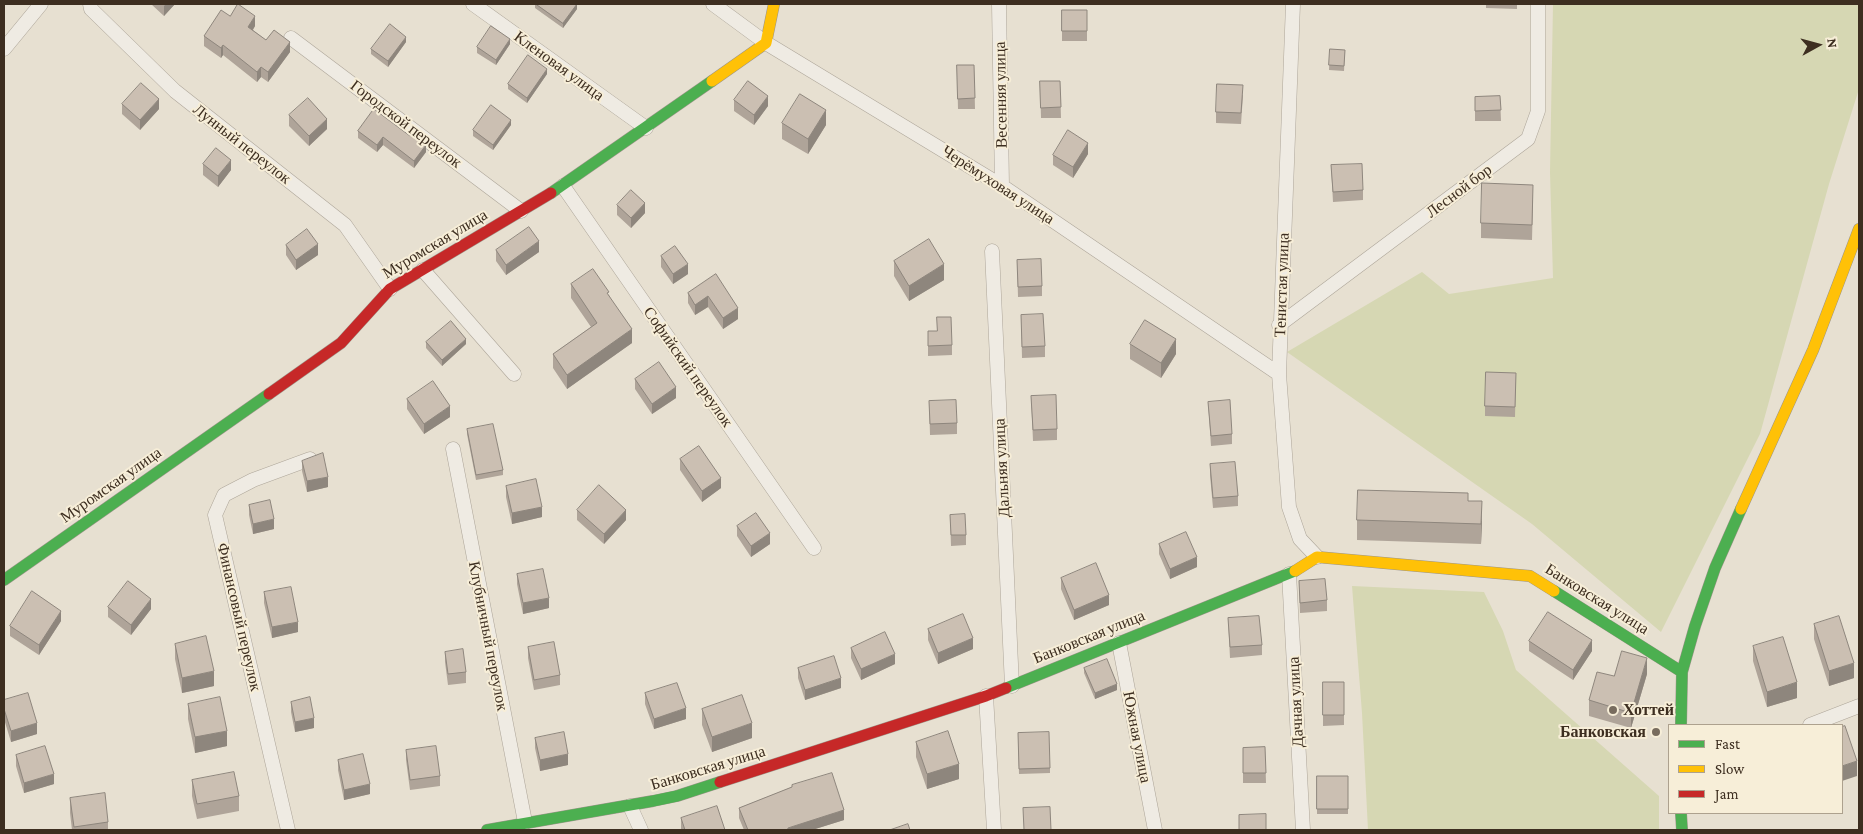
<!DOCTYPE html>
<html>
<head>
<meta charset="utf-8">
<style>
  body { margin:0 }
  #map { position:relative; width:1863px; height:834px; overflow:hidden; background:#e7e0d1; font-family:"Crimson Pro",serif }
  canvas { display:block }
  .frame { position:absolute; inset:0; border:5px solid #3d2e20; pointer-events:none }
  .legend { position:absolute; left:1668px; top:724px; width:175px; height:90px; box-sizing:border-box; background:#f7eed8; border:1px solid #ada18e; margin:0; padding:6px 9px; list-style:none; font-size:15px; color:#3d2e20 }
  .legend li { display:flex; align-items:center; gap:10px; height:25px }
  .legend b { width:25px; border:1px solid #ada18e }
  .north { position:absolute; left:1793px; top:20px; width:50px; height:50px; -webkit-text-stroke:4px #f7eed8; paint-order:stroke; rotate:83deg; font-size:14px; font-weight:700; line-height:20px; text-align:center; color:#3d2e20 }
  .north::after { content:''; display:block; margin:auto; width:18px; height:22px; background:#3d2e20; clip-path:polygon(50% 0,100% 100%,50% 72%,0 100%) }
</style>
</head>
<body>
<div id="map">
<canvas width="1863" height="834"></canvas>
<div class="frame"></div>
<ul class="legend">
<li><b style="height:6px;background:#4caf50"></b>Fast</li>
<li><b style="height:6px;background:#ffc107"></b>Slow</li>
<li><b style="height:6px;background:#c62828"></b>Jam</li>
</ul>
<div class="north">N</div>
</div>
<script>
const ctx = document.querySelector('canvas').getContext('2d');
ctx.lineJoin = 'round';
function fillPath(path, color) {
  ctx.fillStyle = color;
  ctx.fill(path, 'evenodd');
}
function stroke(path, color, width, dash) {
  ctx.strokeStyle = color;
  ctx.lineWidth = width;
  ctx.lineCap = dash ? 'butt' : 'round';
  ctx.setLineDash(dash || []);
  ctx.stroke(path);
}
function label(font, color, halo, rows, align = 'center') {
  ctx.font = font + ' "Crimson Pro",serif';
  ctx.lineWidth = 4;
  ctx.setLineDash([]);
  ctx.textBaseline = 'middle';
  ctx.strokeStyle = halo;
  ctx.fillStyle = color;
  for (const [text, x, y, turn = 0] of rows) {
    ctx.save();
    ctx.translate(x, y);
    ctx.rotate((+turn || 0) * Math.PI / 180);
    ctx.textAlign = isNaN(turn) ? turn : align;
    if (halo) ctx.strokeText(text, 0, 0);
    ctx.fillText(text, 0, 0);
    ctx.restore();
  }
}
fillPath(new Path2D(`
  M1553 4H1859V89L1829 184 1760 434 1661 632 1532 524 1287 352 1422 272 1449 294 1553 278 1550 172Z
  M1352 586 1484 592 1503 631 1516 670 1659 796V830H1368L1362 713Z`), '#d6d7b3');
const street = new Path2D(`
  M90 4 91 9 175 91 345 225 390 289
  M473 4 646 128
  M713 4 766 43 1002 186 1279 374
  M999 4 1002 186
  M1293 4 1279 374 1289 507 1300 539 1317 557
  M291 38 521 211
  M4 49 41 4
  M563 186 814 548
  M992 251 1012 686
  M423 270 514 374
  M1279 325 1528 139 1538 111V4
  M453 449 525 822
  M1289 574 1303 830
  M1119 643 1155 830
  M986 696 994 830
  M1810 725 1859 706
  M630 806 641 830
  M288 830 215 515 224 495 253 480 310 459`);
const fast = new Path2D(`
  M551 193 712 81
  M4 580 269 394
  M1554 591 1682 672
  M1006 688 1295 571
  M1681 725 1682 672 1695 626 1715 568 1741 509
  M1681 813 1682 830
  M487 830 653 801 677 796 720 782`);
const slow = new Path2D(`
  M712 81 766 43 774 4
  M1741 509 1813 350 1859 229
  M1295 571 1317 557 1530 576 1554 591`);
const jam = new Path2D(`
  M269 394 341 343 390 289 551 193
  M720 782 986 696 1006 688`);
stroke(street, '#ada599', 15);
stroke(fast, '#9c958a', 12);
stroke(slow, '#9c958a', 12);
stroke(jam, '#9c958a', 12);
stroke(street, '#efebe3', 14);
stroke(fast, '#4caf50', 11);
stroke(slow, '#ffc107', 11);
stroke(jam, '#c62828', 11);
fillPath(new Path2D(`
  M151 4H175L164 16Z
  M535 4H577V9L563 28 535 8Z
  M1486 4H1517V9L1486 8Z
  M1062 10H1087V41H1062Z
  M230 16 255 26 253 30 266 40 290 52 268 82 261 77 257 82 223 55 221 58 204 46V36Z
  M406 42 388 67 371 54V49Z
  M510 44 496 65 477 53V47Z
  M1330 49 1345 50 1344 71 1329 70Z
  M957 65H974L975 109H958Z
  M547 74 527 103 508 89V84Z
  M1040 81H1060L1061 118H1041Z
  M1243 95 1241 124 1216 123V112Z
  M1500 96 1501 121H1475V97Z
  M734 100 768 106 754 125 734 111Z
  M122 104 159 109 140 130 122 114Z
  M374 109 426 152 414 168 383 145 377 152 358 138V131Z
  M289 115 327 129 309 146 289 126Z
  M782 123 826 125 808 154 782 139Z
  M511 125 493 150 473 136V130Z
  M1088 154 1073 178 1053 165V155Z
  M203 164 231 170 218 187 203 175Z
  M1331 165 1363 190V200L1333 202Z
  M1533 200 1532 240 1481 238V223Z
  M617 205 645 213 631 228 617 215Z
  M286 245 318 255 296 270 286 255Z
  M496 250 539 252 506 275 496 261Z
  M661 256 688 274 673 284 661 267Z
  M1017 260 1042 286V296L1018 297Z
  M894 261 944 280 909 301 894 276Z
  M716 274 738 319 723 329 708 307 695 315 688 303V293Z
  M571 284 609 295 632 343 567 389 553 368V354L591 327 571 298Z
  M1021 315 1045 346V357L1022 358Z
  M928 331 952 345V355L928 356Z
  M426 342 466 344 442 366 426 348Z
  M1130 344 1176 354 1161 378 1130 359Z
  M1516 373 1515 417 1485 416V406Z
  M635 379 676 398 652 414 635 389Z
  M1031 396 1057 429V440L1033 441Z
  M407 399 450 417 424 434 407 409Z
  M929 401 957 423V434L930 435Z
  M1208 402 1232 434V444L1211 446Z
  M467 429 503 470V475L476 480 467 434Z
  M680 459 721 488 702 502 680 470Z
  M302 461 328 487 307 492 302 471Z
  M1210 464 1238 496V506L1213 508 1210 475Z
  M506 486 542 517 512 524 506 497Z
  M249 505 274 529 253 534 249 515Z
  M577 510 626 520 604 544 577 520Z
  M950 515 966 535V545L951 546Z
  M1357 520 1482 521 1481 544 1357 540Z
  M737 526 770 544 751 557 737 536Z
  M1159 544 1197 567 1170 579 1159 554Z
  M517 574 549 608 523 614 517 584Z
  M1061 578 1109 605 1074 620 1061 589Z
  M1299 581 1327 600V611L1300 613Z
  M264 592 298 632 272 638 264 603Z
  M108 607 151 609 131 635 108 617Z
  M1228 618 1262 645V655L1230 658Z
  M61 621 39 655 10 636V626Z
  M1814 624 1854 678 1829 686 1814 639Z
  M928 629 973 649 938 664 928 640Z
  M1529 641 1592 651 1573 680 1529 651Z
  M175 644 214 686 182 693 175 659Z
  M1753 646 1797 698 1767 707 1753 661Z
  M528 647 560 675V685L534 690 528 658Z
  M851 648 895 664 861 680 851 658Z
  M445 652 466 672V683L448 685 445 662Z
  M798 668 841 688 805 700 798 678Z
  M1084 668 1117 690 1095 699 1084 673Z
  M1647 674 1631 728 1589 716V700L1614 676Z
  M1323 682H1344V725L1323 726Z
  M645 693 686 719 654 729 645 704Z
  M4 700 37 734 11 742 4 719Z
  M291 702 314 728 295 732 291 712Z
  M188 704 227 746 195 753 188 719Z
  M702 709 752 738 712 752 702 725Z
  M1018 733 1050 768V773L1019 774Z
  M535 738 568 765 540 771 535 748Z
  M916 742 959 779 927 789 916 757Z
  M1265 747 1266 783H1243V748Z
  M406 750 440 776V786L410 790 406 760Z
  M16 755 54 784 24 793 16 766Z
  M338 760 370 794 344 800 338 770Z
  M1317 776H1348V814H1317Z
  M192 780 239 796V811L197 819 192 796Z
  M792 785 844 820 812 830H744L739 818V808L792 787Z
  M70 798 108 822V830H72L70 813Z
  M681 818 725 830H681Z`), '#afa499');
fillPath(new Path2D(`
  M166 4H175L164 16V6Z
  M577 4V9L563 28V23Z
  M255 16V26L248 37V27Z
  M406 37V42L388 67V61Z
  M510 39V44L496 65V60Z
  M290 42V52L268 82V72Z
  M223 45V55L221 58V48Z
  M261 67V77L257 82V72Z
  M547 69V74L527 103V98Z
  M768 96V106L754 125V115Z
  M159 99V109L140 130V120Z
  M826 110V125L808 154V139Z
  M327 119V129L309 146V136Z
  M511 120V125L493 150V145Z
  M383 137V145L377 152V145Z
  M1088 143V154L1073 178V167Z
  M426 145V152L414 168V161Z
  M231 160V170L218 187V176Z
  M645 203V213L631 228V218Z
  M539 241V252L506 275V265Z
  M318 244V255L296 270V260Z
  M688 264V274L673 284V274Z
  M944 264V280L909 301V286Z
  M708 296V307L695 315V305Z
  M738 308V319L723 329V318Z
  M632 329V343L567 389V375Z
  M466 339V344L442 366V360Z
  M1176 339V354L1161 378V363Z
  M676 387V398L652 414V404Z
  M450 406V417L424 434V424Z
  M328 477V487L307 492V481Z
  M721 478V488L702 502V491Z
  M1482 501V521L1481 544V524Z
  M542 507V517L512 524V513Z
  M626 510V520L604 544V534Z
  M274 519V529L253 534V524Z
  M770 533V544L751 557V546Z
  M1197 557V567L1170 579V569Z
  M1109 595V605L1074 620V610Z
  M549 598V608L523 614V603Z
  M151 599V609L131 635V625Z
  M61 611V621L39 655V645Z
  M298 622V632L272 638V627Z
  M973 638V649L938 664V653Z
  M1592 640V651L1573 680V670Z
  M895 654V664L861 680V669Z
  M1647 658V674L1631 728V713Z
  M1854 663V678L1829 686V671Z
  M214 671V686L182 693V678Z
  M841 678V688L805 700V690Z
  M1797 682V698L1767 707V692Z
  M1117 684V690L1095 699V693Z
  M686 708V719L654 729V719Z
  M314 718V728L295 732V722Z
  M37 723V734L11 742V731Z
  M752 723V738L712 752V737Z
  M227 731V746L195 753V737Z
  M568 754V765L540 771V760Z
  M1857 761V776L1842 781V766Z
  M959 764V779L927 789V774Z
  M54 774V784L24 793V783Z
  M370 784V794L344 800V790Z
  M844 810V820L812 830H785L788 828Z`), '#8e867d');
const building = new Path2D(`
  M238 4 255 16 248 27 266 40 274 30 290 42 268 72 261 67 257 72 223 45 221 48 204 36 221 10 230 16Z
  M536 4H577L563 23Z
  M1062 10H1087V31H1062Z
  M390 24 406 37 388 61 371 49Z
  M491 26 510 39 496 60 477 47Z
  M1330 49 1345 50 1344 66 1329 65Z
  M528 55 547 69 527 98 508 84Z
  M957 65H974L975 98 958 99Z
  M748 81 768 96 754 115 734 100Z
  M1040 81H1060L1061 107 1041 108Z
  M141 83 159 99 140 120 122 104Z
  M1217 84 1243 85 1241 113 1216 112Z
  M800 94 826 110 808 139 782 123Z
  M1500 96 1501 110 1475 111V97Z
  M308 98 327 119 309 136 289 115Z
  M491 105 511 120 493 145 473 130Z
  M374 109 410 136 411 134 426 145 414 161 383 137 377 145 358 131Z
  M1068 130 1088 143 1073 167 1053 155Z
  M216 148 231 160 218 176 203 164Z
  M1362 164 1363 190 1333 192 1331 165Z
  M1482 183 1533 185 1532 225 1481 223Z
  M631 190 645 203 631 218 617 205Z
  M529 227 539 241 506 265 496 250Z
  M307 229 318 244 296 260 286 245Z
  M929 239 944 264 909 286 894 261Z
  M675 246 688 264 673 274 661 256Z
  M1041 259 1042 286 1018 287 1017 260Z
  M593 269 609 292 607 293 632 329 567 375 553 354 597 323 571 284Z
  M716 274 738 308 723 318 708 296 695 305 688 293Z
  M1043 314 1045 346 1022 347 1021 315Z
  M937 317H951L952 345 928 346V331H937Z
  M1145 320 1176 339 1161 363 1130 344Z
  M451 321 466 339 442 360 426 342Z
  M659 362 676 387 652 404 635 379Z
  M1486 372 1516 373 1515 407 1485 406Z
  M433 381 450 406 424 424 407 399Z
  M1056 395 1057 429 1033 430 1031 396Z
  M956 400 957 423 930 424 929 401Z
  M1230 400 1232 434 1211 436 1208 402Z
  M493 424 503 470 476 475 467 429Z
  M699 446 721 478 702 491 680 459Z
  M323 453 328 477 307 481 302 461Z
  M1235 462 1238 496 1213 498 1210 464Z
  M536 479 542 507 512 513 506 486Z
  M599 485 626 510 604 534 577 510Z
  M1358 490 1468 493V501H1482L1481 524 1357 520Z
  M270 500 274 519 253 524 249 505Z
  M756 513 770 533 751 546 737 526Z
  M965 514 966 535H951L950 515Z
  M1186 532 1197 557 1170 569 1159 544Z
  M1096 563 1109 595 1074 610 1061 578Z
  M543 569 549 598 523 603 517 574Z
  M1325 579 1327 600 1300 603 1299 581Z
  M128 581 151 599 131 625 108 607Z
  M291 587 298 622 272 627 264 592Z
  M32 591 61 611 39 645 10 626Z
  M1548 612 1592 640 1573 670 1529 641Z
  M963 614 973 638 938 653 928 629Z
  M1259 616 1262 645 1230 647 1228 618Z
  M1839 616 1854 663 1829 671 1814 624Z
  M885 632 895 654 861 669 851 648Z
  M206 636 214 671 182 678 175 644Z
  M1783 637 1797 682 1767 692 1753 646Z
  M554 642 560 675 534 680 528 647Z
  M463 649 466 672 448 674 445 652Z
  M1622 651 1647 658 1631 713 1589 700 1597 672 1614 676Z
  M834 656 841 678 805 690 798 668Z
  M1107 659 1117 684 1095 693 1084 668Z
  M1323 682H1344V715H1323Z
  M677 683 686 708 654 719 645 693Z
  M28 693 37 723 11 731 4 709V700Z
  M742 695 752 723 712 737 702 709Z
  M220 697 227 731 195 737 188 704Z
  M310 697 314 718 295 722 291 702Z
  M1845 726 1857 761 1842 766V727Z
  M948 731 959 764 927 774 916 742Z
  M564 732 568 754 540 760 535 738Z
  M1049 732 1050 768 1019 769 1018 733Z
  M45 746 54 774 24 783 16 755Z
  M436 746 440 776 410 780 406 750Z
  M1265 747 1266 773H1243V748Z
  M363 754 370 784 344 790 338 760Z
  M234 772 239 796 197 804 192 780Z
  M832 773 844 810 788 828V829L785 830H748L739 808 792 787V785Z
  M1317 776H1348V809H1317Z
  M105 793 108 822 74 827 70 798Z
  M717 806 725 830H685L681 818Z
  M1050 807 1051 830H1024L1023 808Z
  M1266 814V830H1239V815Z
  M908 824 910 830H890Z`);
fillPath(building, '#cbbfb2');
stroke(building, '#8e867d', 1);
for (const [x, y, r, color] of [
  [1613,710,5,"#786c5e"],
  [1656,732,5,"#786c5e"]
]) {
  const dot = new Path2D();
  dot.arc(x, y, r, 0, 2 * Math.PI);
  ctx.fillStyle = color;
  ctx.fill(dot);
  stroke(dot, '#f7eed8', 2);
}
label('16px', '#3d2e20', '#f7eed8', [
  ["Кленовая улица",559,66,36],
  ["Весенняя улица",1001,95,-91],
  ["Городской переулок",406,124,37],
  ["Лунный переулок",242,144,38],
  ["Черёмуховая улица",998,185,33],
  ["Лесной бор",1459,191,-37],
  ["Муромская улица",435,244,-31],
  ["Тенистая улица",1282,285,-88],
  ["Софийский переулок",688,367,55],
  ["Дальняя улица",1002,468,-93],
  ["Муромская улица",111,485,-35],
  ["Банковская улица",1597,599,32],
  ["Финансовый переулок",239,617,77],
  ["Клубничный переулок",488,636,79],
  ["Банковская улица",1089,637,-22],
  ["Дачная улица",1296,702,-93],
  ["Южная улица",1137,737,79],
  ["Банковская улица",708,768,-17]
]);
label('bold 16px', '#3d2e20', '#f7eed8', [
  ["Хоттей",1623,710],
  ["Банковская",1646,732,"right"]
], 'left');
</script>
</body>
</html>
